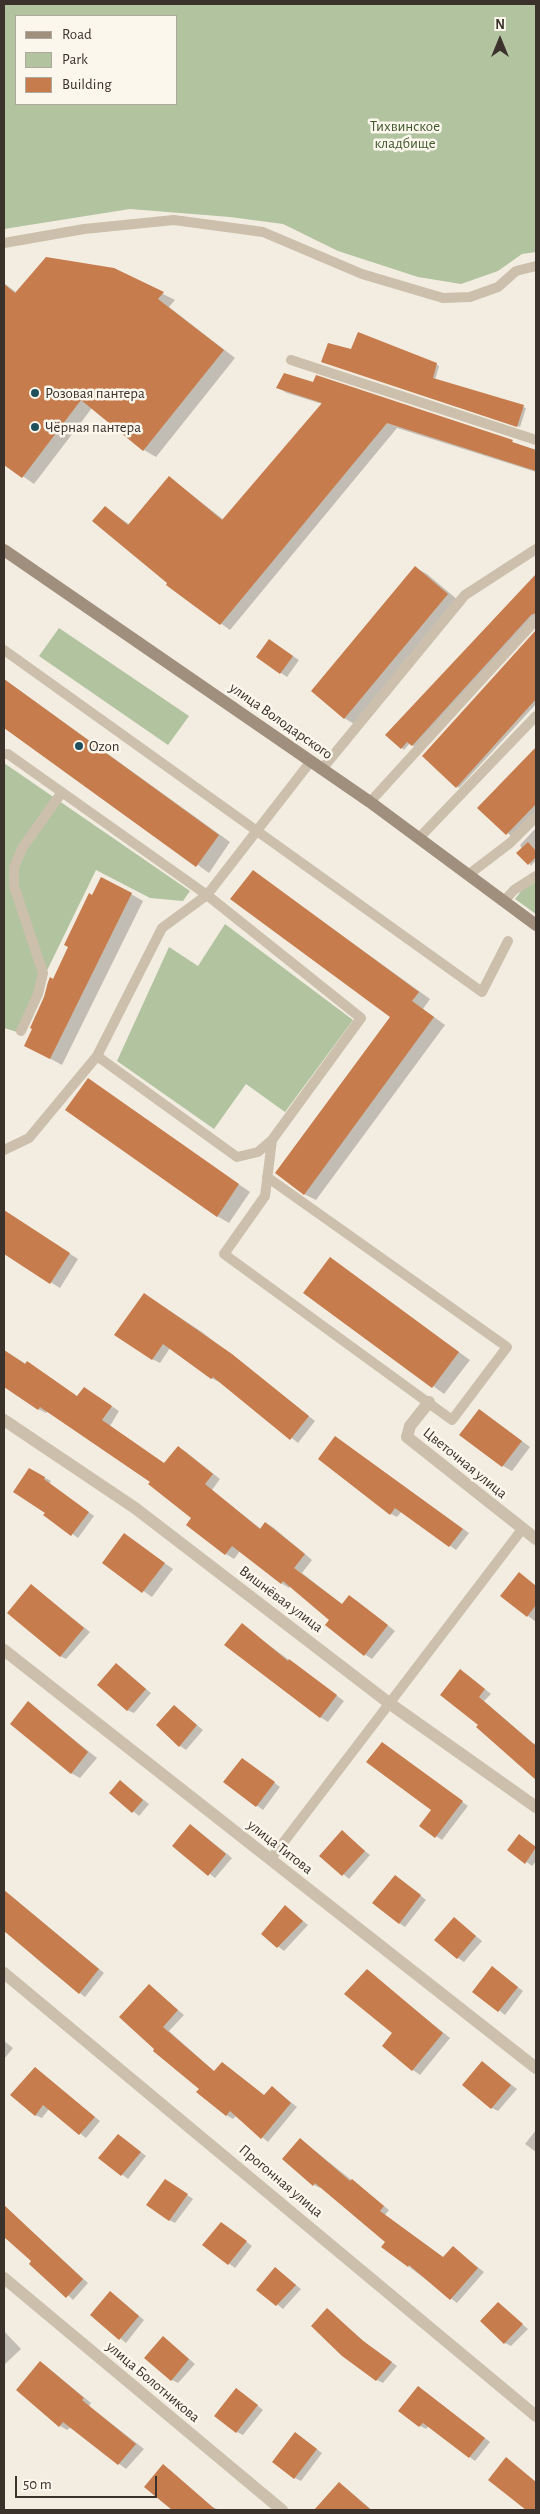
<!DOCTYPE html>
<html>
<head>
<meta charset="utf-8">
<style>
  body { margin:0 }
  #map { position:relative; width:540px; height:2514px; overflow:hidden; background:#f3ede1; font-family:"Alegreya Sans",sans-serif }
  canvas { display:block }
  .frame { position:absolute; inset:0; border:5px solid #3a322b; pointer-events:none }
  .legend { position:absolute; left:15px; top:15px; width:162px; height:90px; box-sizing:border-box; background:#fbf7ed; border:1px solid #aea89f; margin:0; padding:6px 9px; list-style:none; font-size:15px; color:#3a322b }
  .legend li { display:flex; align-items:center; gap:10px; height:25px }
  .legend b { width:25px; border:1px solid #aea89f }
  .north { position:absolute; left:475px; top:15px; width:50px; height:50px; -webkit-text-stroke:4px #fbf7ed; paint-order:stroke; rotate:0deg; font-size:14px; font-weight:700; line-height:20px; text-align:center; color:#3a322b }
  .north::after { content:''; display:block; margin:auto; width:18px; height:22px; background:#3a322b; clip-path:polygon(50% 0,100% 100%,50% 72%,0 100%) }
  .scale { position:absolute; left:15px; top:2476px; width:142px; height:22px; box-sizing:border-box; border:2px solid #3a322b; border-top:0; padding-left:6px; font-size:15px; line-height:18px; white-space:nowrap; color:#3a322b; -webkit-text-stroke:4px #fbf7ed; paint-order:stroke }
</style>
</head>
<body>
<div id="map">
<canvas width="540" height="2514"></canvas>
<div class="frame"></div>
<ul class="legend">
<li><b style="height:6px;background:#a08f7d"></b>Road</li>
<li><b style="height:14px;background:#b2c3a0"></b>Park</li>
<li><b style="height:14px;background:#c67c4c"></b>Building</li>
</ul>
<div class="north">N</div>
<div class="scale">50 m</div>
</div>
<script>
const ctx = document.querySelector('canvas').getContext('2d');
ctx.lineJoin = 'round';
function fillPath(path, color) {
  ctx.fillStyle = color;
  ctx.fill(path, 'evenodd');
}
function stroke(path, color, width, dash) {
  ctx.strokeStyle = color;
  ctx.lineWidth = width;
  ctx.lineCap = dash ? 'butt' : 'round';
  ctx.setLineDash(dash || []);
  ctx.stroke(path);
}
function label(font, color, halo, rows, align = 'center') {
  ctx.font = font + ' "Alegreya Sans",sans-serif';
  ctx.lineWidth = 5;
  ctx.setLineDash([]);
  ctx.textBaseline = 'middle';
  ctx.strokeStyle = halo;
  ctx.fillStyle = color;
  for (const [text, x, y, turn = 0] of rows) {
    ctx.save();
    ctx.translate(x, y);
    ctx.rotate((+turn || 0) * Math.PI / 180);
    ctx.textAlign = isNaN(turn) ? turn : align;
    if (halo) ctx.strokeText(text, 0, 0);
    ctx.fillText(text, 0, 0);
    ctx.restore();
  }
}
fillPath(new Path2D(`
  M4 4H536V252L522 254 498 271 461 284 418 277 338 251 283 224 230 217 130 209 4 229ZM16 16H176V104H16Z
  M59 628 189 716 168 745 39 656Z
  M4 763 190 891 183 901 150 898 96 870 17 1032 4 1028Z
  M536 882V914L515 899 522 890Z
  M225 924 353 1020 285 1112 246 1084 214 1129 117 1061 169 947 198 966Z`), '#b2c3a0');
fillPath(new Path2D(`
  M113 269 175 300 169 307 235 358 156 457 144 450 92 408 34 484 4 463V283L17 293Z
  M352 350 436 364 439 366 435 380 526 408 520 427 322 362Z
  M317 377 536 450V472L397 428 230 630 168 585 169 583 105 507 130 525 169 477 224 520 322 404 287 393 278 388 314 384Z
  M416 568 427 574 459 601 356 725 344 718Z
  M536 576V616L415 747 410 743 404 750 402 748 387 735Z
  M536 632V704L459 788 423 756Z
  M275 644 299 660 287 677 258 657Z
  M4 679 230 842 209 873 4 726Z
  M536 749V812L511 836 479 808Z
  M536 828V860L531 866 520 845Z
  M253 871 430 999 423 1009 445 1025 316 1200 304 1194 392 1017Z
  M131 894 143 901 62 1065 38 1052 54 980 93 896Z
  M88 1079 250 1192 229 1223 217 1216Z
  M7 1214 78 1259 60 1288 4 1253V1219Z
  M330 1259 470 1360 444 1394 305 1293Z
  M152 1299 202 1332 315 1421 298 1443 220 1381 219 1382 211 1378 170 1348 160 1363 152 1359Z
  M4 1350 78 1397 92 1393 119 1411 110 1426 165 1464 178 1447 186 1452 220 1479 212 1490 261 1529 266 1523 274 1528 312 1560 302 1573 343 1605 349 1597 357 1601 395 1631 372 1659 364 1654 331 1620 291 1586 289 1588 281 1583 240 1551 234 1559 226 1554 188 1525 193 1518 152 1482 48 1411 46 1413 38 1409 4 1385Z
  M480 1410 530 1447 512 1471 503 1466Z
  M341 1441 469 1533 456 1550 402 1511 397 1517 391 1514 319 1459Z
  M29 1469 51 1481 49 1484 94 1516 78 1538 45 1514 46 1512Z
  M124 1535 173 1569 152 1597 103 1563Z
  M526 1578 536 1586V1622L502 1596Z
  M32 1586 90 1632 66 1659 60 1656Z
  M242 1625 344 1701 328 1722 320 1717Z
  M116 1664 151 1693 134 1713 127 1710Z
  M466 1674 491 1694 484 1701 534 1744 536 1741V1777L518 1764 479 1725Z
  M28 1703 97 1758 80 1778 71 1773Z
  M174 1706 203 1730 186 1750 180 1746Z
  M388 1748 468 1806 442 1840 436 1836 433 1810Z
  M248 1763 280 1787 263 1810 225 1782Z
  M120 1781 149 1804 139 1816 111 1793Z
  M196 1829 232 1858 215 1878 174 1846Z
  M342 1832 370 1855 349 1879 321 1855Z
  M520 1836 536 1847V1861L532 1866 509 1849Z
  M401 1880 426 1900 405 1927 399 1923Z
  M4 1890 104 1973 85 1997 45 1966 4 1929Z
  M286 1907 308 1925 284 1951 262 1934Z
  M455 1919 482 1941 464 1962 458 1958Z
  M367 1971 450 2038 420 2075 413 2070 393 2033Z
  M498 1972 523 1991 505 2015 474 1991Z
  M149 1986 184 2015 169 2031 215 2072 223 2063 265 2096 272 2087 297 2107 268 2142 236 2116 233 2119 226 2115 200 2089 155 2051Z
  M4 2041 13 2048 4 2059Z
  M482 2062 517 2089 498 2111 492 2108Z
  M35 2068 100 2121 86 2138 49 2109 42 2118 35 2115Z
  M536 2130V2152L525 2144Z
  M124 2139 146 2156 128 2179 100 2158Z
  M300 2139 389 2210 385 2215 444 2258 453 2248 484 2272 457 2303 408 2266 386 2242 321 2186 320 2188 314 2185Z
  M172 2184 193 2199 175 2223 169 2220Z
  M10 2212 88 2283 73 2300 4 2235V2219Z
  M227 2227 252 2246 235 2268 204 2245Z
  M275 2268 301 2289 283 2309 258 2289Z
  M111 2292 144 2320 126 2343 91 2315Z
  M498 2303 528 2329 511 2346 505 2343Z
  M327 2309 368 2345 397 2366 383 2383 377 2380Z
  M4 2331 21 2349 4 2365Z
  M169 2342 195 2364 178 2383 172 2380Z
  M41 2362 91 2403 89 2406 144 2449 126 2469 71 2427 67 2430 60 2426Z
  M424 2391 490 2442 475 2461 429 2426 426 2429 420 2426Z
  M242 2393 263 2410 243 2435 237 2432Z
  M301 2437 322 2453 301 2481 295 2478Z
  M169 2469 212 2507 220 2510H174L146 2487Z
  M339 2484 347 2489 372 2510H324L319 2506Z`), '#0003');
fillPath(new Path2D(`
  M46 257 114 268 164 292 158 299 224 350 143 451 81 400 22 478 4 465V284L15 293Z
  M358 332 437 363 433 378 524 405 517 427 321 362 328 343 351 349Z
  M284 373 313 382 316 375 513 440 512 442 536 450V471L387 423 220 625 166 585 167 583 92 521 105 506 128 525 169 476 222 520 322 403 276 388Z
  M415 566 448 594 344 719 311 691Z
  M536 574V613L531 615 412 746 407 742 401 749 385 735Z
  M536 630V699L456 788 422 756Z
  M269 639 293 656 280 674 256 657Z
  M4 679 219 835 196 867 4 728Z
  M536 747V804L506 835 477 808Z
  M528 842 536 851V857L528 865 516 853Z
  M253 870 419 992 412 1001 434 1017 304 1195 275 1173 390 1017 230 899Z
  M101 877 132 893 50 1059 24 1046 32 1029 30 1028 44 997 48 982 50 977 53 979 68 947 64 945 89 893 92 895Z
  M88 1078 239 1184 217 1217 65 1110Z
  M4 1210 70 1253 50 1284 4 1254Z
  M330 1257 459 1352 432 1388 303 1293Z
  M144 1293 232 1354 309 1416 290 1440 213 1377 211 1379 163 1344 152 1360 114 1335Z
  M4 1350 25 1364 27 1361 77 1396 84 1387 112 1406 102 1420 164 1463 178 1446 213 1474 205 1484 260 1529 265 1522 305 1554 294 1568 342 1604 349 1595 388 1625 364 1656 325 1625 329 1620 283 1581 281 1584 232 1546 225 1555 186 1525 191 1518 148 1484 150 1482 40 1407 38 1410 4 1387Z
  M479 1409 522 1441 502 1467 459 1435Z
  M335 1436 463 1529 449 1547 395 1508 390 1515 318 1459Z
  M29 1468 45 1477 44 1479 89 1512 71 1536 43 1515 45 1513 13 1492Z
  M124 1533 165 1563 142 1593 102 1563Z
  M519 1572 536 1586V1605L527 1617 500 1596Z
  M31 1584 84 1628 60 1657 7 1613Z
  M242 1623 288 1661 289 1659 337 1695 320 1718 224 1645Z
  M116 1663 146 1689 127 1711 97 1685Z
  M460 1669 485 1689 479 1697 536 1746V1780L476 1727 478 1725 440 1695Z
  M28 1701 88 1752 71 1774 10 1724Z
  M174 1705 197 1725 179 1747 156 1725Z
  M382 1742 463 1801 435 1838 419 1826 431 1810 366 1762Z
  M242 1758 275 1782 256 1807 223 1782Z
  M120 1780 143 1800 132 1813 109 1793Z
  M190 1824 226 1854 208 1876 172 1846Z
  M342 1830 365 1851 342 1876 319 1856Z
  M519 1834 536 1847 525 1864 507 1850Z
  M395 1875 421 1895 399 1924 372 1903Z
  M4 1890 99 1969 79 1994 4 1931Z
  M285 1905 303 1921 277 1948 261 1934Z
  M454 1917 476 1936 457 1959 434 1940Z
  M492 1966 518 1987 498 2012 472 1992Z
  M367 1969 443 2033 412 2071 382 2046 392 2033 344 1994Z
  M149 1984 178 2010 163 2027 214 2071 222 2062 264 2095 272 2086 291 2103 261 2139 230 2111 226 2116 196 2092 199 2089 153 2051 154 2049 119 2017Z
  M482 2061 511 2085 491 2109 462 2085Z
  M35 2067 95 2117 79 2135 43 2105 35 2116 10 2095Z
  M118 2134 141 2152 121 2176 98 2158Z
  M300 2138 350 2181 352 2179 384 2206 380 2211 443 2257 453 2246 478 2268 450 2300 409 2265 408 2267 381 2247 385 2242 315 2183 313 2186 282 2159Z
  M165 2179 188 2194 169 2221 146 2205Z
  M4 2205 83 2279 66 2298 29 2264 31 2261 4 2237Z
  M221 2222 247 2241 228 2265 202 2245Z
  M275 2267 296 2285 276 2306 256 2290Z
  M110 2291 139 2316 119 2340 90 2315Z
  M498 2302 523 2324 504 2344 480 2321Z
  M327 2308 362 2340 392 2362 376 2381 342 2356 311 2326Z
  M163 2336 189 2359 171 2381 144 2358Z
  M40 2361 84 2398 82 2400 136 2444 118 2465 63 2422 59 2427 16 2390Z
  M418 2386 485 2438 469 2458 423 2423 419 2427 398 2411Z
  M236 2388 258 2405 236 2433 214 2416Z
  M295 2432 317 2449 294 2479 272 2462Z
  M506 2457 536 2482V2510H526L488 2480Z
  M163 2464 216 2510H172L144 2487Z
  M339 2482 371 2510H314Z`), '#c67c4c');
stroke(new Path2D(`
  M4 243 84 229 174 220 263 232 362 274 443 298 470 297 498 287 516 271 536 266
  M291 360 536 440
  M4 650 482 992 508 941
  M4 754H8L207 895 361 1018 272 1140 258 1152 237 1157 97 1056 162 928 207 895 311 761
  M322 769 465 595 536 549
  M370 802 536 620
  M419 838 536 716
  M468 875 510 843 536 817
  M504 901 514 890 536 876
  M21 1031 38 994 43 973 14 886V867L23 847 62 792
  M4 1150 29 1138 97 1056
  M267 1177 507 1347 452 1420 224 1254 265 1196 272 1140
  M270 1860 523 1528`), '#ccbfac', 10);
stroke(new Path2D(`
  M429 1402 410 1426 407 1437 536 1539
  M4 1420 135 1508 389 1703 536 1807
  M4 1650 536 2068
  M4 1973 536 2416
  M4 2278 282 2510`), '#ccbfac', 12);
stroke(new Path2D(`
  M4 550 370 802 536 925`), '#a08f7d', 12);
for (const [x, y, r, color] of [
  [35,393,5,"#204f5c"],
  [35,427,5,"#204f5c"],
  [79,746,5,"#204f5c"]
]) {
  const dot = new Path2D();
  dot.arc(x, y, r, 0, 2 * Math.PI);
  ctx.fillStyle = color;
  ctx.fill(dot);
  stroke(dot, '#fbf7ed', 2);
}
label('15px', '#43592e', '#fbf7ed', [
  ["Тихвинское",405,126],
  ["кладбище",405,143]
]);
label('15px', '#3a322b', '#fbf7ed', [
  ["Розовая пантера",45,393],
  ["Чёрная пантера",45,427],
  ["Ozon",89,746]
], 'left');
label('15px', '#3a322b', '#fbf7ed', [
  ["улица Володарского",281,721,35],
  ["Цветочная улица",465,1463,39],
  ["Вишнёвая улица",281,1599,37],
  ["улица Титова",280,1847,38],
  ["Прогонная улица",281,2181,40],
  ["улица Болотникова",153,2382,40]
]);
</script>
</body>
</html>
